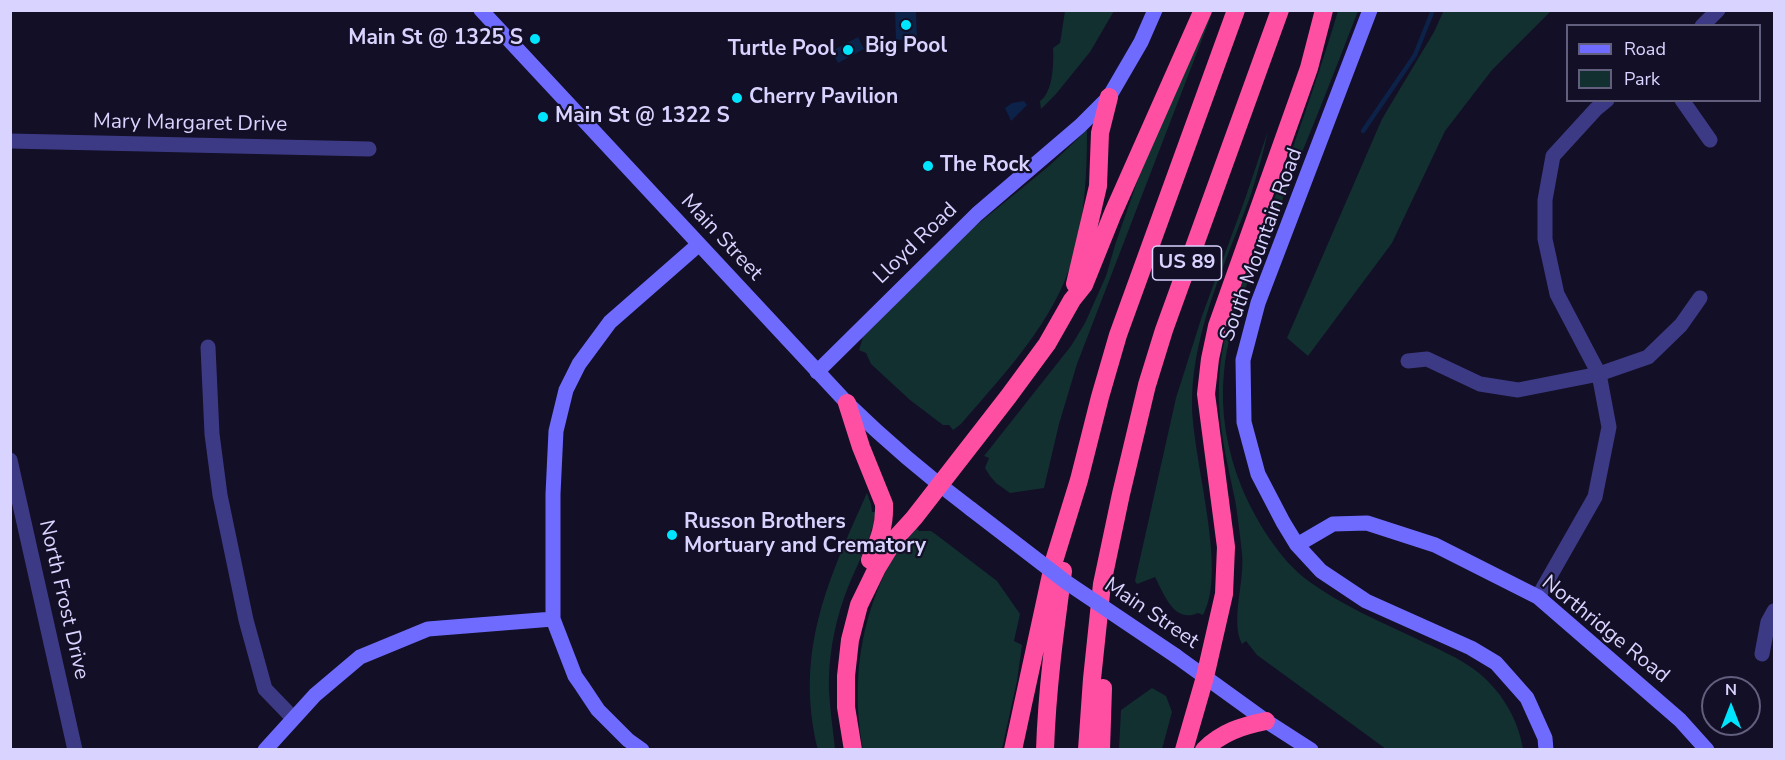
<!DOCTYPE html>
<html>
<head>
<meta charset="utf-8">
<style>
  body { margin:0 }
  #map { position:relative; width:1785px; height:760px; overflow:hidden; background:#130f26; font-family:"Nunito Sans",sans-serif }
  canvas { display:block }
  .frame { position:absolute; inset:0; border:12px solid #d9d4ff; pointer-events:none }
  .legend { position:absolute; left:1566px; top:24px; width:195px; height:78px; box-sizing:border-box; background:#130f26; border:2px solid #625e7d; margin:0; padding:8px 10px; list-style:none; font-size:18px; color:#d9d4ff }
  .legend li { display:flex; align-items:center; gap:12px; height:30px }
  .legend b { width:30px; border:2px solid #625e7d }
  .north { position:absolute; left:1701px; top:676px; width:60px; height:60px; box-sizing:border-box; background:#130f26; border:2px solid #625e7d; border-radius:50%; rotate:0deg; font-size:16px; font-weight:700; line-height:24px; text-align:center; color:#d9d4ff }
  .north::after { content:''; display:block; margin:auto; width:21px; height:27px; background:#00e5ff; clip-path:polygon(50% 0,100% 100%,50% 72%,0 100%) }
</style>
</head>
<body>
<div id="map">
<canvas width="1785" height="760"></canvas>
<div class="frame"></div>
<ul class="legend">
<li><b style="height:8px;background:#6f6bff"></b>Road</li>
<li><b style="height:16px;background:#12302f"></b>Park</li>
</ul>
<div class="north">N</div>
</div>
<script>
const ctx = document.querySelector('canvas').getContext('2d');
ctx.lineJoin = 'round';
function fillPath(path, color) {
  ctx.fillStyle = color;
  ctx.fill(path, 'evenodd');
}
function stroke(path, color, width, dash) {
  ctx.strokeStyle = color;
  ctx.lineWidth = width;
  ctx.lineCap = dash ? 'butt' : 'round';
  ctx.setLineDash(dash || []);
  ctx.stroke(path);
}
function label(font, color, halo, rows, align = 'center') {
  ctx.font = font + ' "Nunito Sans",sans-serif';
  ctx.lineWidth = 4.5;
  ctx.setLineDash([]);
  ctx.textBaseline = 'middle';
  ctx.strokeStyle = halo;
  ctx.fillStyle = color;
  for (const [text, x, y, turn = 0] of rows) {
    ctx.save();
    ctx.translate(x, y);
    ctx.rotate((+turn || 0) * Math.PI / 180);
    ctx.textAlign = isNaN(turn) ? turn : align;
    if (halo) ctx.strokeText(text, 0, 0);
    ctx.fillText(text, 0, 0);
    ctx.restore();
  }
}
fillPath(new Path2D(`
  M1444 10 1551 11 1492 70 1445 131 1392 243 1308 356 1287 338 1382 119 1434 32Z
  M1065 11H1114L1090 52 1056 94 1041 109 1040 101C1053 93 1054 62 1053 48L1060 43Z
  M1206 11H1213L1077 364 1059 424 1044 488 1010 493 996 483 990 476 985 468 989 458 984 456 1071 346 1085 323 1106 276 1116 242 1142 168Z
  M1338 11H1358C1332 79 1305 146 1277 213 1256 264 1229 317 1224 372 1220 412 1227 451 1242 488 1255 519 1279 559 1307 580 1341 605 1381 622 1419 640 1438 649 1459 658 1475 670 1501 690 1518 718 1523 749H1386L1257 655 1246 641 1242 644C1230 621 1245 581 1242 554 1240 536 1238 517 1235 500 1227 460 1217 423 1219 383 1221 327 1246 273 1266 222 1291 152 1317 82 1338 11Z
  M1087 130C1087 173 1085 217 1073 258 1054 322 1004 374 961 424L953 430 949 425H943L910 400 871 364 866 353 859 350 863 337 967 233 1049 166Z
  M1268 131C1263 154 1257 176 1250 197 1226 262 1194 328 1192 398 1190 453 1229 569 1203 615L1198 613C1174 624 1164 594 1155 577L1137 584 1135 581 1176 398 1202 316 1245 199Z
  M867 493 871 504 872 512H876C871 542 854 569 844 598 834 626 828 660 829 690 830 710 833 730 835 749L818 750C794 652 828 580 867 493Z
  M916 528 919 531H931L938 536 997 581 1020 614 1014 641 1022 645 1017 681 1002 749 863 750C852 690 858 633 883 577 892 560 901 541 916 528Z
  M1152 688 1166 696 1172 712 1162 749H1119L1121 710Z`), '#12302f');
fillPath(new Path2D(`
  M895 11H916L917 39 896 40Z
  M858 37 864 49 838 63 832 51Z
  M1024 101 1027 105 1011 121 1005 108 1012 103Z`), '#0c2248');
stroke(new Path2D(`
  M1363 131 1415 55 1433 10`), '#0c2248', 4.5);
stroke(new Path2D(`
  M1702 26 1718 10
  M1682 100 1710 140
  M10 141 369 149
  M208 347 212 434 220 495 246 620 265 689 293 718
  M1408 361 1427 359 1480 384 1518 390 1599 374 1648 357 1681 325 1700 298
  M10 460 75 750
  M1538 597 1595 497 1609 427 1599 374 1557 294 1545 239V200L1553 156 1596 109 1607 100
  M1762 654 1768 622 1774 611`), '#3d3a85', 15);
stroke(new Path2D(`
  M481 10 847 403C886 441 927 476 971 509
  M1370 10 1258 303 1243 360 1244 422 1258 474 1283 522 1297 545 1321 571 1366 601 1471 648 1496 663 1527 698 1545 738 1546 750
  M817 372 977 214 1080 126 1109 97 1141 42 1155 10
  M1297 545 1333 524 1367 523 1435 545 1538 597 1680 720 1707 750
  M1176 656 1266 721 1311 750
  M265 750 315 695 360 657 428 629 553 619
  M642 750 628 740 598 710 582 686 575 676 553 619V494L556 431 566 390 579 364 610 322 698 245`), '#6f6bff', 15);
stroke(new Path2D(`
  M1075 284 1098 186 1100 133 1109 97
  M847 403 861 447 884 504C885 526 879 540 870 560
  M853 750 846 707V676L850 640 859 605 877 568 894 540 914 518 1008 397 1047 344 1072 300 1084 285 1113 213 1203 10
  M1013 750 1054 561 1079 480 1100 397 1118 335 1236 10
  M1045 750C1047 689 1055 630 1063 571
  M1087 750 1092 679 1102 584 1121 494 1147 385 1164 330 1280 10
  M1101 750 1103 688
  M1184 750 1205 677 1224 594 1226 547 1206 394 1210 359 1217 326 1298 99 1309 68 1324 10
  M1204 750C1222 732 1242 726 1266 721`), '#ff4fa3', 18);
stroke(new Path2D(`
  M971 509 1066 582 1176 656`), '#6f6bff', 15);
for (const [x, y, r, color] of [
  [906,25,6,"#00e5ff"],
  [535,39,6,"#00e5ff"],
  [848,50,6,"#00e5ff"],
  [737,98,6,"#00e5ff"],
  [543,117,6,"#00e5ff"],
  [928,166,6,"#00e5ff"],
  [672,535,6,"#00e5ff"]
]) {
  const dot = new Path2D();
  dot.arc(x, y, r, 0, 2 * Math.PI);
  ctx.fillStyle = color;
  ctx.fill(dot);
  stroke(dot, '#130f26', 2);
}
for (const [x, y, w] of [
  [1187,263,69]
]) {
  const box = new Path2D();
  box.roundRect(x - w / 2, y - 17, w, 34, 4.5);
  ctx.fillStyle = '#130f26';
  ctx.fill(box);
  stroke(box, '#d9d4ff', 1.5);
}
label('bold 20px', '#d9d4ff', null, [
  ["US 89",1187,263]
]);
label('bold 21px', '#d9d4ff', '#130f26', [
  ["Main St @ 1325 S",523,39,"right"],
  ["Big Pool",906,47,"center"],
  ["Turtle Pool",836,50,"right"],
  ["Cherry Pavilion",749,98],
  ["Main St @ 1322 S",555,117],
  ["The Rock",940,166],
  ["Russon Brothers",684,523],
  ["Mortuary and Crematory",684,547]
], 'left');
label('21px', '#d9d4ff', '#130f26', [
  ["Mary Margaret Drive",190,124,1],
  ["Main Street",721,238,47],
  ["Lloyd Road",916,244,-44],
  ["South Mountain Road",1262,245,-70],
  ["North Frost Drive",63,600,77],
  ["Main Street",1151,614,34],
  ["Northridge Road",1605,630,39]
]);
</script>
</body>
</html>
